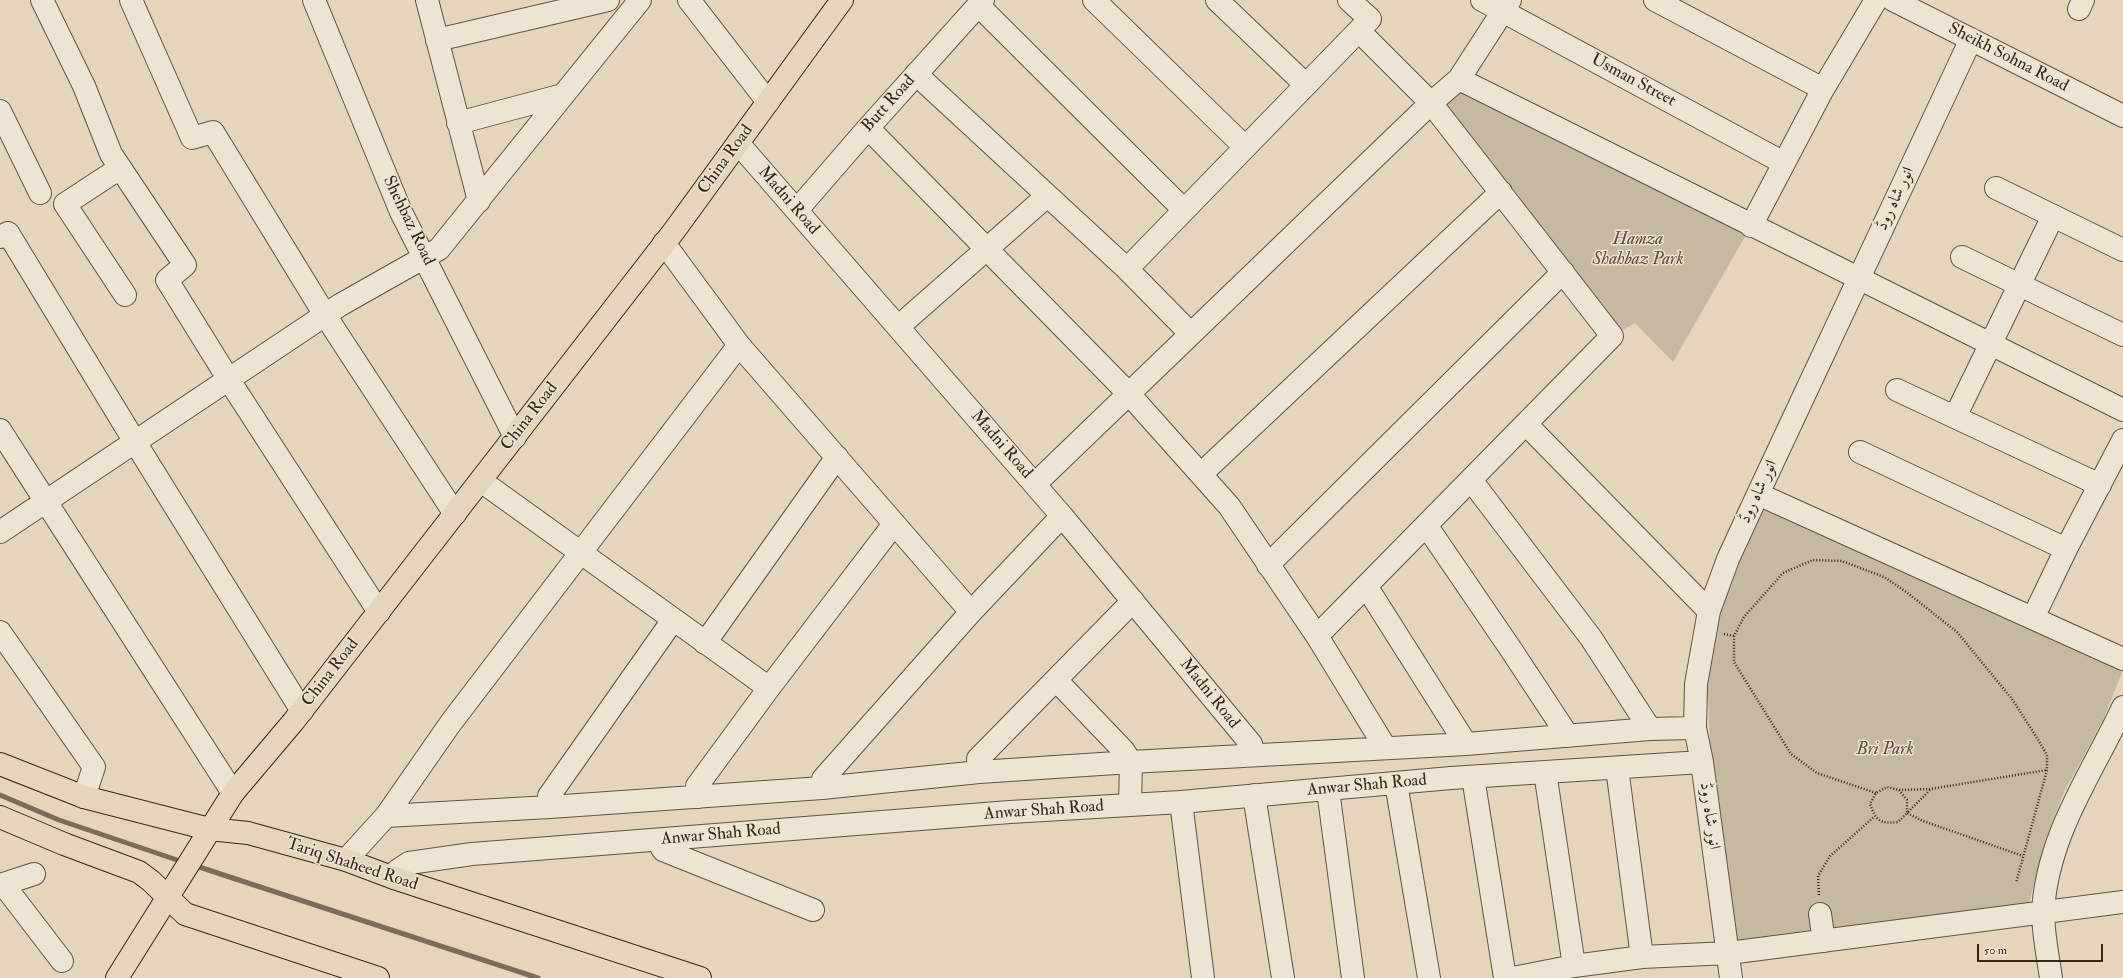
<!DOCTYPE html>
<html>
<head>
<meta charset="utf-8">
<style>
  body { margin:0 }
  #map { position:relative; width:2123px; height:978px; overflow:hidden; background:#e4d5bc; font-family:"IM FELL Double Pica",serif }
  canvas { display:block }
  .scale { position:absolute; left:1977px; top:944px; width:126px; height:18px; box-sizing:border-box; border:2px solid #37281b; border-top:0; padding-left:5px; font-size:12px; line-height:14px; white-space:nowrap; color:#37281b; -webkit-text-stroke:3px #ede4d3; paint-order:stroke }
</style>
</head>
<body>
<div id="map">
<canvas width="2123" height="978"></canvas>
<div class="scale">50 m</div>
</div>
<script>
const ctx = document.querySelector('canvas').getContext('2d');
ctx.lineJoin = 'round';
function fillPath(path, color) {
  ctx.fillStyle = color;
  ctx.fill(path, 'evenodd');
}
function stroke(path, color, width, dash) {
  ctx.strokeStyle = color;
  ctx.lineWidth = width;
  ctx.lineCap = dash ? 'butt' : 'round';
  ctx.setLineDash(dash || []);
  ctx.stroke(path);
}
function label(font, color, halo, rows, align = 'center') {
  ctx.font = font + ' "IM FELL Double Pica",Amiri,serif';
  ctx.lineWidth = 3;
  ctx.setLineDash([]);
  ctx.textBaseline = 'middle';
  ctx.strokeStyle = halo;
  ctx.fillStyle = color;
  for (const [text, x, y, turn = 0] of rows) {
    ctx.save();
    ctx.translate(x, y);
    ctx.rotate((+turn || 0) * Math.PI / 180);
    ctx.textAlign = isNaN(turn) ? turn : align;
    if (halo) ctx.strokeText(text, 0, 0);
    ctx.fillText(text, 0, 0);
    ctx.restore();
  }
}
fillPath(new Path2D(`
  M1459 79 1751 226 1673 362 1635 323 1612 336 1431 103Z
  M1760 503 2123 670 2103 720 2063 794 2045 841 2028 907 1738 944 1711 763 1707 682 1718 615Z`), '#c7b8a1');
stroke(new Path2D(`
  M0 795 59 820 183 862
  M193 865 538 978`), '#7b6c5b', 5);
const minor = new Path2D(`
  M42 0 84 86 111 154 185 265 167 280 229 380 379 612
  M131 0 192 138 213 132 325 315 455 514
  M314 0 401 212 515 437
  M427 0 479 201
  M689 0 768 102
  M1094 0 1245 147
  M1217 0 1306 85
  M1482 0 1784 163
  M1655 0 1823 89
  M1893 0 2123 116
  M978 5 1184 210
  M2079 9 2083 0
  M437 40 608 0
  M916 74 1127 269 1191 334
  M1459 79 2123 410
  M0 111 40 193
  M458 123 563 95
  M868 128 1129 394 1229 506 1317 636 1385 747
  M738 143 1062 516 1251 744 1254 755
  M120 168 65 204 125 295
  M1996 188 2123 250
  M797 210 868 128 983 0
  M1751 226 1823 89 1876 0
  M0 237 8 233 135 442 302 711
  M664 243 739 345 971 612
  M1962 257 2123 335
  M1127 269 1370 19 1349 0
  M898 327 1047 196
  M1897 390 2100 485
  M1955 417 2053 216
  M1526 424 1709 611
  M0 430 233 793
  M1860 452 2066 549
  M1201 474 1501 192
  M1471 480 1591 638 1650 729
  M481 481 769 688
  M1035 484 1431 103 1359 31
  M1758 494 2123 659
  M1426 525 1510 648 1568 736
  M0 532 340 305 439 249 640 0
  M1268 565 1563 272
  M1366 586 1466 744
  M2033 618 2066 549 2123 440
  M0 632 94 767 84 797
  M1317 636 1612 336 1431 103 1459 79 1510 0
  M705 643 837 457
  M1056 680 1123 750 1131 762 1130 805
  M1617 768 1642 957
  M979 772 978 759 1133 601
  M1545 772 1574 966
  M1473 777 1505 978
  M1396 783 1429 978
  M822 788 823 779 971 612 1062 516
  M1328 790 1353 978
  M1254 795 1283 978
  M698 797 697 786 769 688 894 524
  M1181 802 1203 978
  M550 807 549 796 673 620
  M386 816 550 807 822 788 979 772 1131 762 1466 744 1650 729 1695 728
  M658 841 663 850 813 910
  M346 860 386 816 450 724 739 345
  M394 878 397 871 409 863 472 854 1010 812 1181 802 1451 778 1702 762
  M3 884 62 961
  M0 885 34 874
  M1820 914 1824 941
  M1513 978 1574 966 1642 957 1729 953 2123 902
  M1731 978 1702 762 1695 728 1696 684 1709 611 1728 559 1758 494 1971 39
  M2051 978C2048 957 2043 933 2043 912 2047 835 2092 774 2123 707`);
const major = new Path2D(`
  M0 764 84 797 209 829 248 833 346 860 394 878 700 978
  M0 817 64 844 139 872 151 881 185 914 378 978
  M117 978 233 793 293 722 674 231 842 0`);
stroke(minor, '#625343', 24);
stroke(major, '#37281b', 24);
stroke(new Path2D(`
  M1724 634 1734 636
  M1899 790 1907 800V813L1898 822C1880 824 1876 821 1870 804L1876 793 1887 787 1899 790 1930 789 2047 770
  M1930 790 1907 813 1923 821 2023 856
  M1876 793 1817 773 1791 754 1734 662V636L1744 617 1783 573 1813 560 1842 561 1884 577 1905 591 1957 632 2012 699 2037 738 2047 755V770L2016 883
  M1819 895 1818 876 1830 856 1874 817`), '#37281b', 2.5, [1, 2]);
stroke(minor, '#ede4d3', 22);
stroke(major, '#e4d5bc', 22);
label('17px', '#37281b', '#ede4d3', [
  ["Sheikh Sohna Road",2008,58,27],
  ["Usman Street",1633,81,28],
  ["Butt Road",889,104,-48],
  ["China Road",726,160,-54],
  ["انور شاہ روڈ",1896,199,-65],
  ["Madni Road",788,201,49],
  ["Shehbaz Road",408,221,64],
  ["China Road",530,417,-52],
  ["Madni Road",1001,445,49],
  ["انور شاہ روڈ",1759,492,-65],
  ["China Road",331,673,-52],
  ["Madni Road",1209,694,51],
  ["Anwar Shah Road",1367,786,-5],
  ["Anwar Shah Road",1044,811,-4],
  ["انور شاہ روڈ",1709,816,82],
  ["Anwar Shah Road",721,835,-5],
  ["Tariq Shaheed Road",352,865,18]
]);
label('italic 17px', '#5b4c3c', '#ede4d3', [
  ["Hamza",1638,240],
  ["Shahbaz Park",1638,260],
  ["Bri Park",1885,750]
]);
</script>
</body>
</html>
